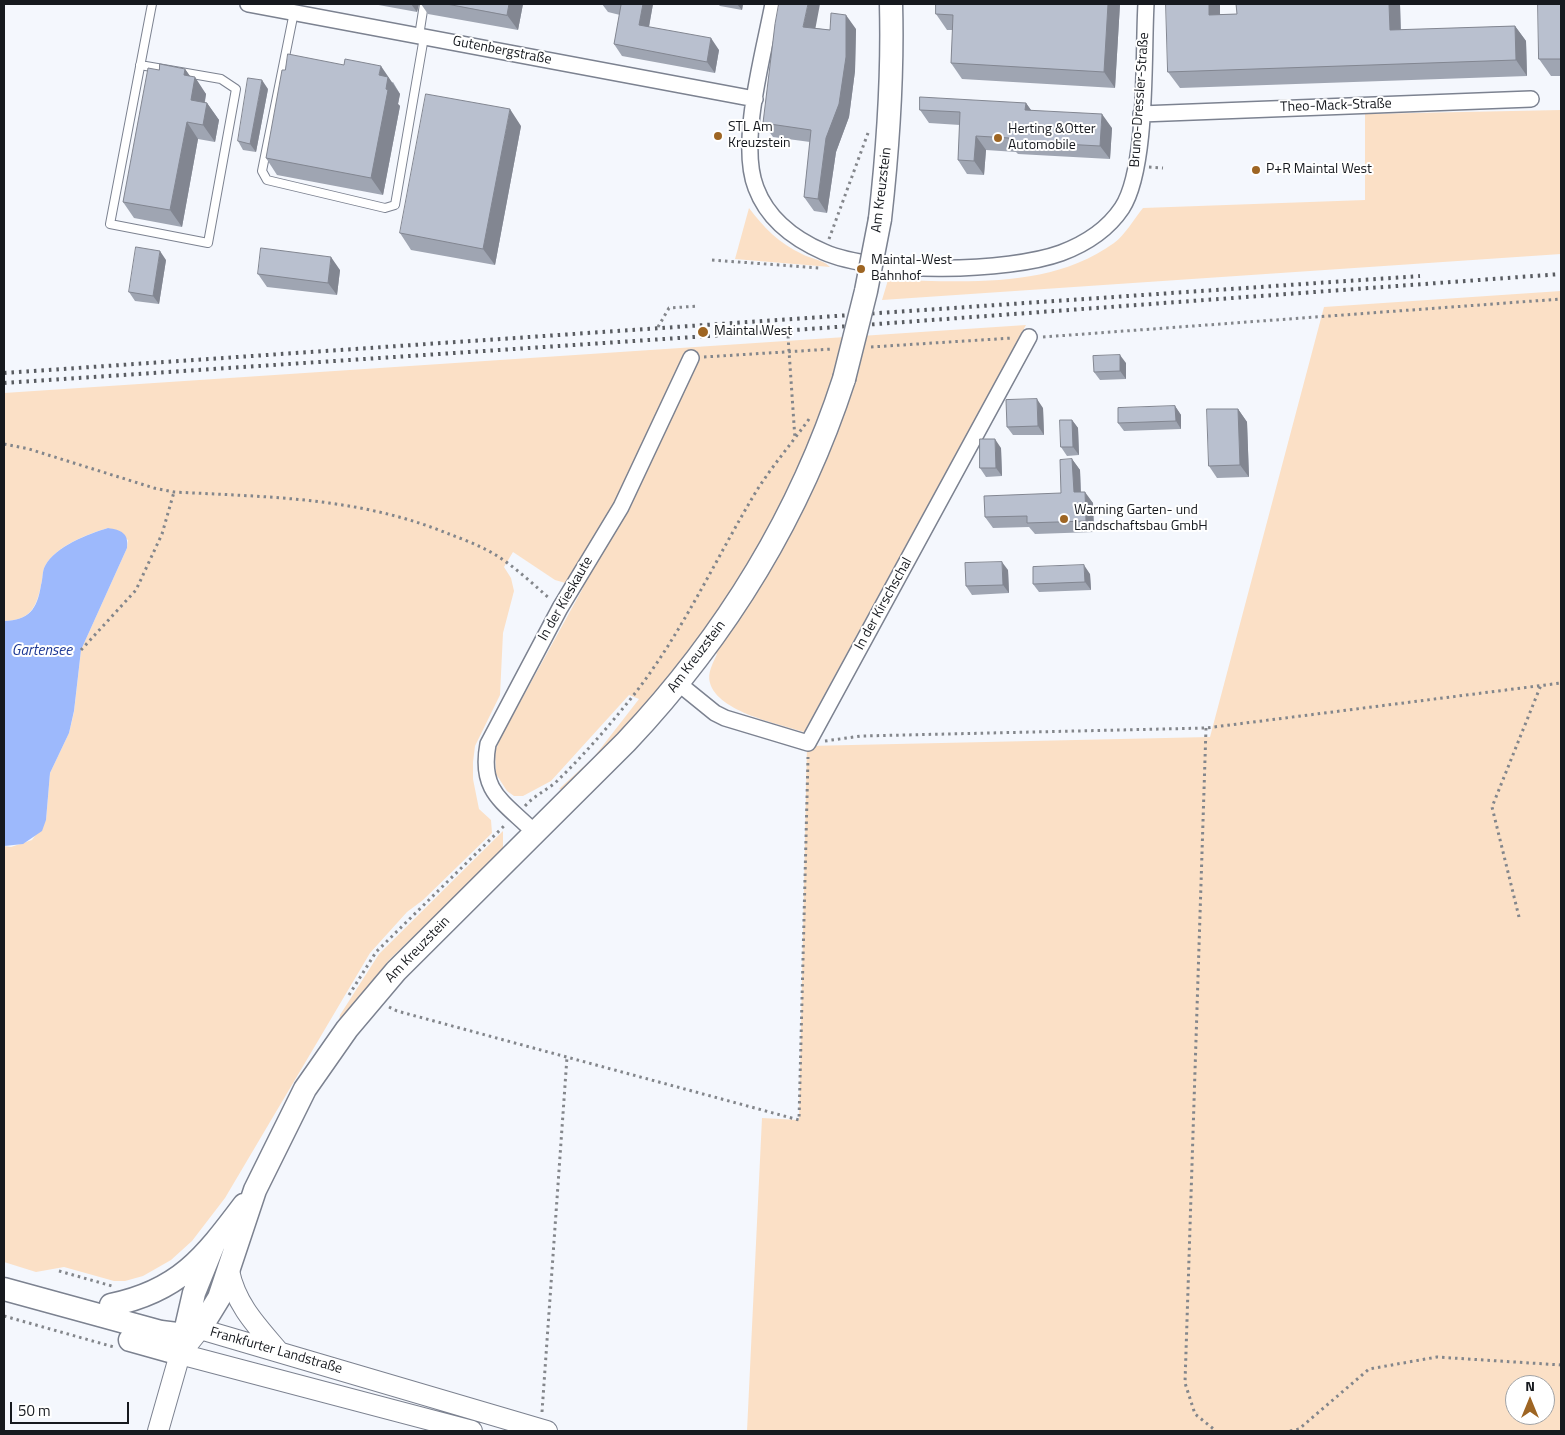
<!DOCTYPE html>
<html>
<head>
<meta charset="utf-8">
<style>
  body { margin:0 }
  #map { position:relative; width:1565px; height:1435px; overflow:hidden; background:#f4f7fd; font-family:"Titillium Web",sans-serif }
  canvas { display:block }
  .frame { position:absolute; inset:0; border:5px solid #16191e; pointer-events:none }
  .north { position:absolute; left:1505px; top:1375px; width:50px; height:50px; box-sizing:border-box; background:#fff; border:1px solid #a2a3a5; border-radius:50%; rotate:0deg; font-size:14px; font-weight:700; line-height:20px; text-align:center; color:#16191e }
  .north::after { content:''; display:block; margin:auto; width:18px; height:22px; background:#9e6523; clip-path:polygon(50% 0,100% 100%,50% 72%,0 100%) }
  .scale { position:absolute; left:10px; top:1402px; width:119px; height:22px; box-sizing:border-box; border:2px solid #16191e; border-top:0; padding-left:6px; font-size:15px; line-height:18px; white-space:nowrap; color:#16191e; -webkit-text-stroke:4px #fff; paint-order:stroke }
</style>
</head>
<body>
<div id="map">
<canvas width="1565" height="1435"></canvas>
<div class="frame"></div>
<div class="north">N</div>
<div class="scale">50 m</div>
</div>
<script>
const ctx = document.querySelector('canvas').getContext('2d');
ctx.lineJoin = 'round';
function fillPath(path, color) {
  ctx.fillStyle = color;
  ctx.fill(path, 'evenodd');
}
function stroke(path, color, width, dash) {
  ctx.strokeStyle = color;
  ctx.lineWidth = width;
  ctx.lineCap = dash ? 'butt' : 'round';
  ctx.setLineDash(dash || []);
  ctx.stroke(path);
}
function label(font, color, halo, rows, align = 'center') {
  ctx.font = font + ' "Titillium Web",sans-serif';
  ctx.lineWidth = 4;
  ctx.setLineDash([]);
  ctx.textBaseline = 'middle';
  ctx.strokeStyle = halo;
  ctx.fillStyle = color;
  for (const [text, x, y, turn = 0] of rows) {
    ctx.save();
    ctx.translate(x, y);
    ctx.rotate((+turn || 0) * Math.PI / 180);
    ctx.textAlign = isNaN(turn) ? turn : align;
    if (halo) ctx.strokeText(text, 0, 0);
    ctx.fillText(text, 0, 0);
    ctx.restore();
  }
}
fillPath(new Path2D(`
  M1561 110V254L882 300 888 280C963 281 1049 290 1114 243 1125 235 1134 219 1143 208L1365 200V114Z
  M749 208C764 228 779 243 802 254 811 259 822 259 830 267L735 259Z
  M1561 291V1431H747L762 1118 799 1120 807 746 1210 737 1324 307ZM1515 1385H1545V1415H1515Z
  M1026 325 804 732C779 724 718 712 710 683 707 673 713 663 717 654L697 640C656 694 612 744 563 790L559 789 594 757 639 699 629 695 551 781 523 796H514L507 791 496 774 495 751 503 733 583 588 555 580 513 552 504 567 511 578 514 591 503 633 500 695 475 746 473 762V779L479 809 491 820 492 833 423 900 407 912 370 953 225 1198 192 1241 171 1260 143 1276 125 1281H114L64 1267 36 1272 4 1262V846L11 847 32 840 46 820 50 773 69 733 74 712 81 650 127 548 128 540 108 528C87 534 56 546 45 566 42 571 43 579 41 585 36 610 29 620 4 621V393Z
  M503 831V850L390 959 339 1022 340 1015 379 954Z`), '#fbe0c6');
fillPath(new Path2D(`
  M108 528C121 530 129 533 127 548L81 650 74 711 69 733 50 773 46 820 42 831 23 844 4 846V621C29 620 37 610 41 585 43 579 42 571 45 566 56 546 88 534 108 528Z`), '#9db9fc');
const lane = new Path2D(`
  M294 12 262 171 267 180 385 208 395 205 424 37
  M419 36 424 4
  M140 65 221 79 236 89 208 243 110 224 152 4`);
const street = new Path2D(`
  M248 4 755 99
  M773 4C764 52 738 143 756 188 768 220 794 239 824 252 876 275 1009 272 1061 253 1085 244 1108 229 1122 208 1148 168 1143 54 1146 4
  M1141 114 1531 99
  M678 683 715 713 725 718 808 743 1029 337
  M534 832C503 801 479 792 488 744L560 608 621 507 691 358`);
const secondary = new Path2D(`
  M229 1271C236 1305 257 1326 279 1352
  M180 1354 472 1431
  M158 1431 180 1354 200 1329 547 1431`);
const primary = new Path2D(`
  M880 219C888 148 893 76 891 4
  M4 1289 161 1332 177 1334 200 1329 219 1298 255 1190 305 1089 347 1029 396 971 626 742C726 636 799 518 844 379
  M111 1305C179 1291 204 1258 244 1205
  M130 1340 180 1354 194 1293 213 1246`);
stroke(lane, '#7c8290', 10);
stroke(street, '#7c8290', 18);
stroke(secondary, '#7c8290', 22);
stroke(primary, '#7c8290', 25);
stroke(new Path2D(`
  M1149 167 1163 168
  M829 239 868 133
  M712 260 819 268
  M658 327 669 308 699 306
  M788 336 795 439
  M1043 337 1561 299
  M871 347 1012 338
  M704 357 832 349
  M4 444 29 449 154 488 174 492C267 497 356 497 444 532 462 539 482 546 499 557 517 569 533 584 549 598
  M81 650 136 590 162 534 174 492
  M1206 728 1185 1383 1195 1414 1216 1431
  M825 741 861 736 1206 728 1561 683
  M525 806C534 796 545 791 555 783 580 759 603 733 624 707 679 641 713 563 757 490 773 465 792 443 809 419
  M1519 917 1492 807 1541 685
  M349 995 376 952 506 824
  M389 1007 397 1011 799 1120 808 757
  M59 1271 112 1286
  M4 1316 114 1347
  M542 1412 567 1057
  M1290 1431 1299 1429 1369 1369 1437 1357 1561 1365`), '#83868b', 3, [2.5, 4]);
stroke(lane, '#fff', 8);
stroke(street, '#fff', 15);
stroke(secondary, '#fff', 20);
stroke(primary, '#fff', 22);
stroke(new Path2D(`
  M4 373 1420 276
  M4 383 754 333 1561 274`), '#595c61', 4, [2.5, 5]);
const primaryBridge = new Path2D(`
  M844 379 866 291 880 219`);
stroke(primaryBridge, '#7c8290', 25, []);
stroke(primaryBridge, '#fff', 22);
fillPath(new Path2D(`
  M373 4H419L417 12Z
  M421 4H523L518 30 428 14Z
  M602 4H653L649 27 719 50 715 73 622 56 614 44 620 15 608 12Z
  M718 4H743L742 10 720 6Z
  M936 4H1120L1115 88 962 79 951 63 953 30H947L936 14Z
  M1220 4V14H1237L1236 4H1400L1401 30 1515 26 1526 41 1527 76 1180 88 1168 72Z
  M1561 4V76H1551L1539 59Z
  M815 28 830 30 856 29 855 71 849 117 836 152 827 213 814 211 804 197 810 142 773 137 763 123Z
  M185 69 190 76 206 94 205 102 207 103 219 120 215 142 198 139 182 227 134 218 123 202 159 70Z
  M393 82 400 94 398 104 400 106 383 195 277 175 266 158Z
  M268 89 256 152 243 150 238 141Z
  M1026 103 1031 110 1112 128 1110 159 1018 154 1016 152 986 150 984 175 967 174 958 160 960 125 929 123 920 110Z
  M521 126 495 265 411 250 400 233Z
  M166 260 159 304 135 301 129 292Z
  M340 270 337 295 267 287 258 274Z
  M1126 363V379L1100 380 1094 372Z
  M1175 406 1181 415V429L1124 431 1118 423Z
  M1043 408 1044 435H1013L1007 427Z
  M1238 409 1247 422 1249 477 1217 478 1209 466Z
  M1072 420 1078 428 1079 455 1067 456 1061 447Z
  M1001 448 1002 476 986 477 980 468Z
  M1072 459 1080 470 1081 492 1093 503 1094 532 1035 534 1029 527 993 528 985 517 1061 493Z
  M1008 570 1009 593 972 595 966 586Z
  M1090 574 1091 590 1039 592 1033 584Z`), '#9fa5b2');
fillPath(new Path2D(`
  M411 4H419L417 12Z
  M509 4H523L518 30 507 15Z
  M643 4H653L647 37 639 25Z
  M737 4H743L742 10Z
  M808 4H820L813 41 803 27Z
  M1108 4H1120L1115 88 1104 72Z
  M1209 4H1220V30L1209 15Z
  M1389 4H1400L1401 46 1390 30Z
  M846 15 856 29 855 71 849 117 836 152 827 213 818 199 826 138Z
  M1515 26 1526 41 1527 76 1516 60Z
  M711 38 719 50 715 73 707 62Z
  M381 66 400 94 398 104 400 106 383 195 371 178 386 89 379 75Z
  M185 69 194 82 195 77 206 94 202 116 191 100 184 75Z
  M262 80 268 89 256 152 250 144Z
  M207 103 219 120 215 142 203 125Z
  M1026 103 1035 116 1025 110Z
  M510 109 521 126 495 265 483 249Z
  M1102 114 1112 128 1110 159 1100 146Z
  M187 122 198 139 182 227 170 210Z
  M976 136 986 150 984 175 974 161Z
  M160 251 166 260 159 304 153 296Z
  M331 257 340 270 337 295 328 283Z
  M1120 355 1126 363V379L1120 371Z
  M1037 399 1043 408 1044 435 1038 426Z
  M1175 406 1181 415V429L1176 421Z
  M1238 409 1247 422 1249 477 1240 465Z
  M1072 420 1078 428 1079 455 1073 447Z
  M995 439 1001 448 1002 476 996 468Z
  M1072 459 1080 470 1081 503 1074 492Z
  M1085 492 1093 503 1094 532 1086 521Z
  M1002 562 1008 570 1009 593 1003 585Z
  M1084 565 1090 574 1091 590 1085 582Z`), '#828691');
const building = new Path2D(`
  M447 4H509L507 15Z
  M615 4H643L639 25 711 38 707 62 614 44 621 5Z
  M779 4H808L803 27 830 30 831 13 846 15V57L839 104 826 138 818 199 804 197 811 130 763 123 775 24Z
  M936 4H1108L1104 72 951 63 953 15 936 14Z
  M1166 4H1209V15L1237 14 1236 4H1389L1390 30 1515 26 1516 60 1168 72Z
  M1538 4H1561V59H1539Z
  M288 54 344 65 345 59 381 66 379 75 388 77 386 89 388 90 371 178 266 158 282 70H285Z
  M160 64 185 69 184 75 195 77 191 100 207 103 203 125 187 122 170 210 123 202 148 68 159 70Z
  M248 78 262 80 250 144 238 141Z
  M426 94 510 109 483 249 400 233Z
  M920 97 1026 103 1025 110 1102 114 1100 146 1009 141V138L976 136 974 161 958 160 960 112 920 110Z
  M136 247 160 251 153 296 129 292Z
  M261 248 331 257 328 283 258 274Z
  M1120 355V371L1094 372 1093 356Z
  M1037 399 1038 426 1007 427 1006 400Z
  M1175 406 1176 421 1118 423V408Z
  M1207 409H1238L1240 465 1209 466Z
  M1060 420H1072L1073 447H1061Z
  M980 439H995L996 468H980Z
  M1072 459 1074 492H1085L1086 521 1027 523V516L985 517 984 496 1061 493 1060 460Z
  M1002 562 1003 585 966 586 965 563Z
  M1084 565 1085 582 1033 584V567Z`);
fillPath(building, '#b9c0cf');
stroke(building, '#828691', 1);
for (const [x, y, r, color] of [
  [718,136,5,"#9e6523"],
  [998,138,5,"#9e6523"],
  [1256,170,5,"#9e6523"],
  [861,269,5,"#9e6523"],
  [703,332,6,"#9e6523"],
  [1064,519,5,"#9e6523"]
]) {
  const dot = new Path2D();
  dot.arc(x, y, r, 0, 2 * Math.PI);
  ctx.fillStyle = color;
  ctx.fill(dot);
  stroke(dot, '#fff', 2);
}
label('14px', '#16191e', '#fff', [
  ["Gutenbergstraße",502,51,11],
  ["Bruno-Dressler-Straße",1140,100,-86],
  ["Theo-Mack-Straße",1336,106,-2],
  ["Am Kreuzstein",882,190,-83],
  ["In der Kieskaute",566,599,-60],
  ["In der Kirschschal",884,604,-61],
  ["Am Kreuzstein",697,657,-53],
  ["Am Kreuzstein",418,950,-46],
  ["Frankfurter Landstraße",276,1351,16]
]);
label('14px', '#16191e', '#fff', [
  ["STL Am",728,128],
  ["Kreuzstein",728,144],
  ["Herting &Otter",1008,130],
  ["Automobile",1008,146],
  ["P+R Maintal West",1266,170],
  ["Maintal-West",871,261],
  ["Bahnhof",871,277],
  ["Maintal West",714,332],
  ["Warning Garten- und",1074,511],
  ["Landschaftsbau GmbH",1074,527]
], 'left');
label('italic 15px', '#1e3995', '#fff', [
  ["Gartensee",42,651]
]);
</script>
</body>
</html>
